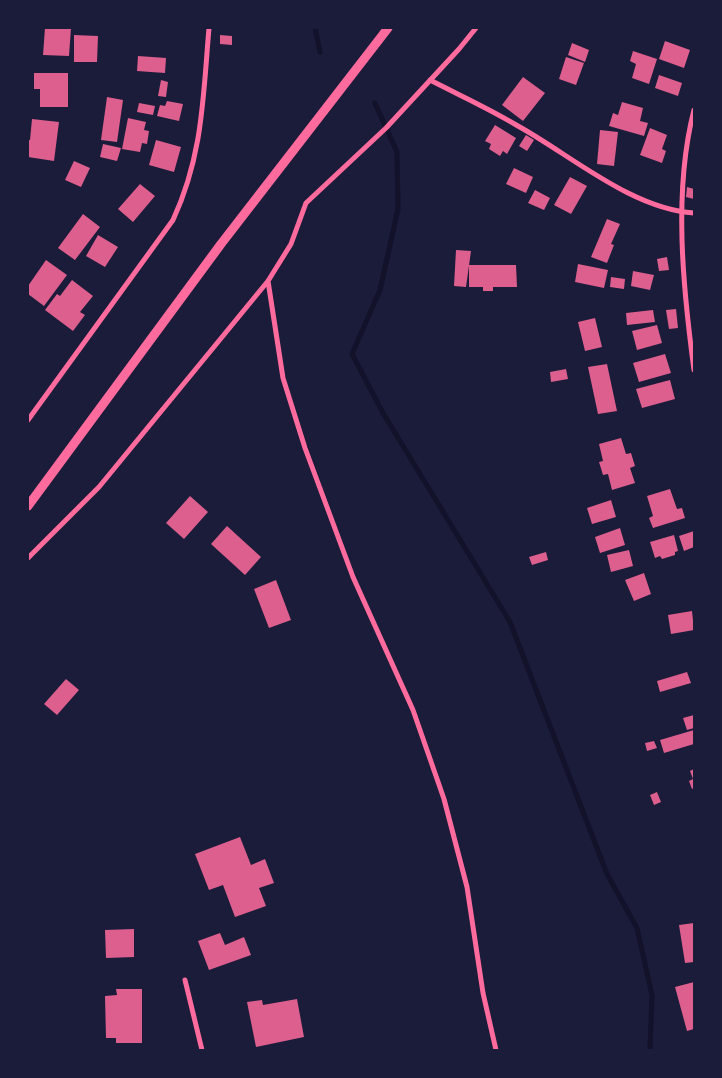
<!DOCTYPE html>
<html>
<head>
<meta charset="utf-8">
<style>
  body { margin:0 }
  #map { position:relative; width:722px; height:1078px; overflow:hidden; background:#1b1b3a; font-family:Montserrat,sans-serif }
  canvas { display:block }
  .frame { position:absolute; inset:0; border:29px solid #1b1b3a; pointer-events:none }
</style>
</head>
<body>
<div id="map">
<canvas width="722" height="1078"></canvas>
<div class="frame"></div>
</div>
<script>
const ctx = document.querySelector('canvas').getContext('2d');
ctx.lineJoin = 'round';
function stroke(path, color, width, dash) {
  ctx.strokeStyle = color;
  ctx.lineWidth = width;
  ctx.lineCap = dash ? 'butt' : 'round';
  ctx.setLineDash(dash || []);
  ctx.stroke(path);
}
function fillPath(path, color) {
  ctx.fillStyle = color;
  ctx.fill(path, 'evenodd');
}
stroke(new Path2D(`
  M315 28 320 52
  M375 103 397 152 398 209 380 290 352 354 383 413 510 622 607 874 637 928 652 995 650 1050`), '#12122b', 5);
fillPath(new Path2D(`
  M45 28H71L69 56 43 55Z
  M74 35 98 36 97 62H74Z
  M220 35 232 36V45L220 44Z
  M665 41 690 50 684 68 659 59Z
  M572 43 589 50 585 62 568 55Z
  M633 51 657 59 649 84 632 78 636 64 630 61Z
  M138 56 166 58 165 73 137 71Z
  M566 57 584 63 576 85 559 79Z
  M34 73H68V107H40V89H34Z
  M659 75 682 83 678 96 655 88Z
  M523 77 545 93 523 121 502 105Z
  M161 80 168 82 166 97 158 96Z
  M107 97 123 100 117 142 101 140Z
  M167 101 183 104 179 121 157 116 160 105 165 106Z
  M622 102 643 108 640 121 648 123 644 136 609 126 613 113 618 115Z
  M139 103 155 106 153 115 137 112Z
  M128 118 146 122 144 130 149 131 147 144 142 143 140 152 122 149Z
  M32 119 59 122 54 161 28 157V140H30Z
  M495 125 516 138 507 154 503 151 500 156 489 149 491 144 485 141Z
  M650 128 667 135 662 149 666 151 662 163 640 155Z
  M600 130 618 132 614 166 597 164Z
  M526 135 534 140 527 151 519 146Z
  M156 140 181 147 174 172 149 165Z
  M103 144 121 148 117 161 100 157Z
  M74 161 90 168 81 187 65 180Z
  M514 168 533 177 526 193 506 184Z
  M570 177 587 186 571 214 554 205Z
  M140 184 155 196 133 222 118 209Z
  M687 187 694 189V199L686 197Z
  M535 190 550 198 544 210 528 203Z
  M83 214 100 227 75 260 58 248Z
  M607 219 620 224 611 244 614 245 607 263 591 257Z
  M98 235 118 247 105 267 86 256Z
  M456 250 471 251 466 287 454 286Z
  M667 257 669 270 659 271 657 259Z
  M46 260 67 275 44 306 28 294V286Z
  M578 264 608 270 604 288 575 282Z
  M469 265H516L517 287H493V291H483V287H469Z
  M633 271 654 275 650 290 631 286Z
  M611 277 625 279 624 289 610 287Z
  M72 280 93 296 80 312 85 315 73 331 45 310 57 294 60 296Z
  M676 309 678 328 669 329 666 310Z
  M653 310 655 322 627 325 626 313Z
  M595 318 602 347 585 351 578 322Z
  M657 325 662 343 637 350 632 331Z
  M665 354 671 373 639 382 633 363Z
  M607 364 617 411 598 414 588 367Z
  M566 369 568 379 551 382 550 372Z
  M670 380 675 399 642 408 636 389Z
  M621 438 626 454 631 453 635 466 630 468 635 483 612 490 608 474 603 475 599 462 603 461 599 444Z
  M670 489 677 509 682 508 685 518 653 528 649 518 653 516 647 496Z
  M190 496 208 512 184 539 166 523Z
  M611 500 616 517 592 524 587 508Z
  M227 526 261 557 245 575 211 544Z
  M620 528 625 545 600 553 595 537Z
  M694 531V547L684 551 679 536Z
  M674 535 678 551 675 552V555L662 559 660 556 655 558 650 542Z
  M629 550 633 566 611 572 607 555Z
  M546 552 548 560 532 565 529 557Z
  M644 573 651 594 634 601 625 580Z
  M276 580 291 620 269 628 254 589Z
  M692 611 694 630 671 634 668 615Z
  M687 672 691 683 660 692 657 681Z
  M66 679 79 690 57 715 44 704Z
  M694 715V728L687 730 683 718Z
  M694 730V744L664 753 660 740Z
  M654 741 657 748 647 751 645 743Z
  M694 769V788L692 789 689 781 693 779 690 771Z
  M657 792 661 802 654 805 650 795Z
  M240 837 251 865 265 859 274 883 259 888 266 906 235 917 223 885 209 890 195 854Z
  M694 923V962L685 963 679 925Z
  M134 929V957L106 958 105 930Z
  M220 933 225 945 244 937 251 955 209 970 198 941Z
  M694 982V1029L687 1031 675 987Z
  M116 989H142V1043H116V1038H106L105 996 117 995Z
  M297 999 304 1037 256 1047 247 1002 262 1000 263 1005Z`), '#dd5f8e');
stroke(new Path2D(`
  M430 80C459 95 490 109 518 126 572 156 632 209 694 213
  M694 110C673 191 683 288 694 370
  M268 281 283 378 305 448 353 577 413 710 444 799 467 887 483 993 496 1050
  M28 420 173 220C203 155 203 97 209 28
  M28 558 99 487 268 281 291 244 306 203 386 128 459 49 476 28
  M185 980 202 1050`), '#ff6b9d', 5);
stroke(new Path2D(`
  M28 506 221 244 388 28`), '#ff6b9d', 9);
</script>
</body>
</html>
